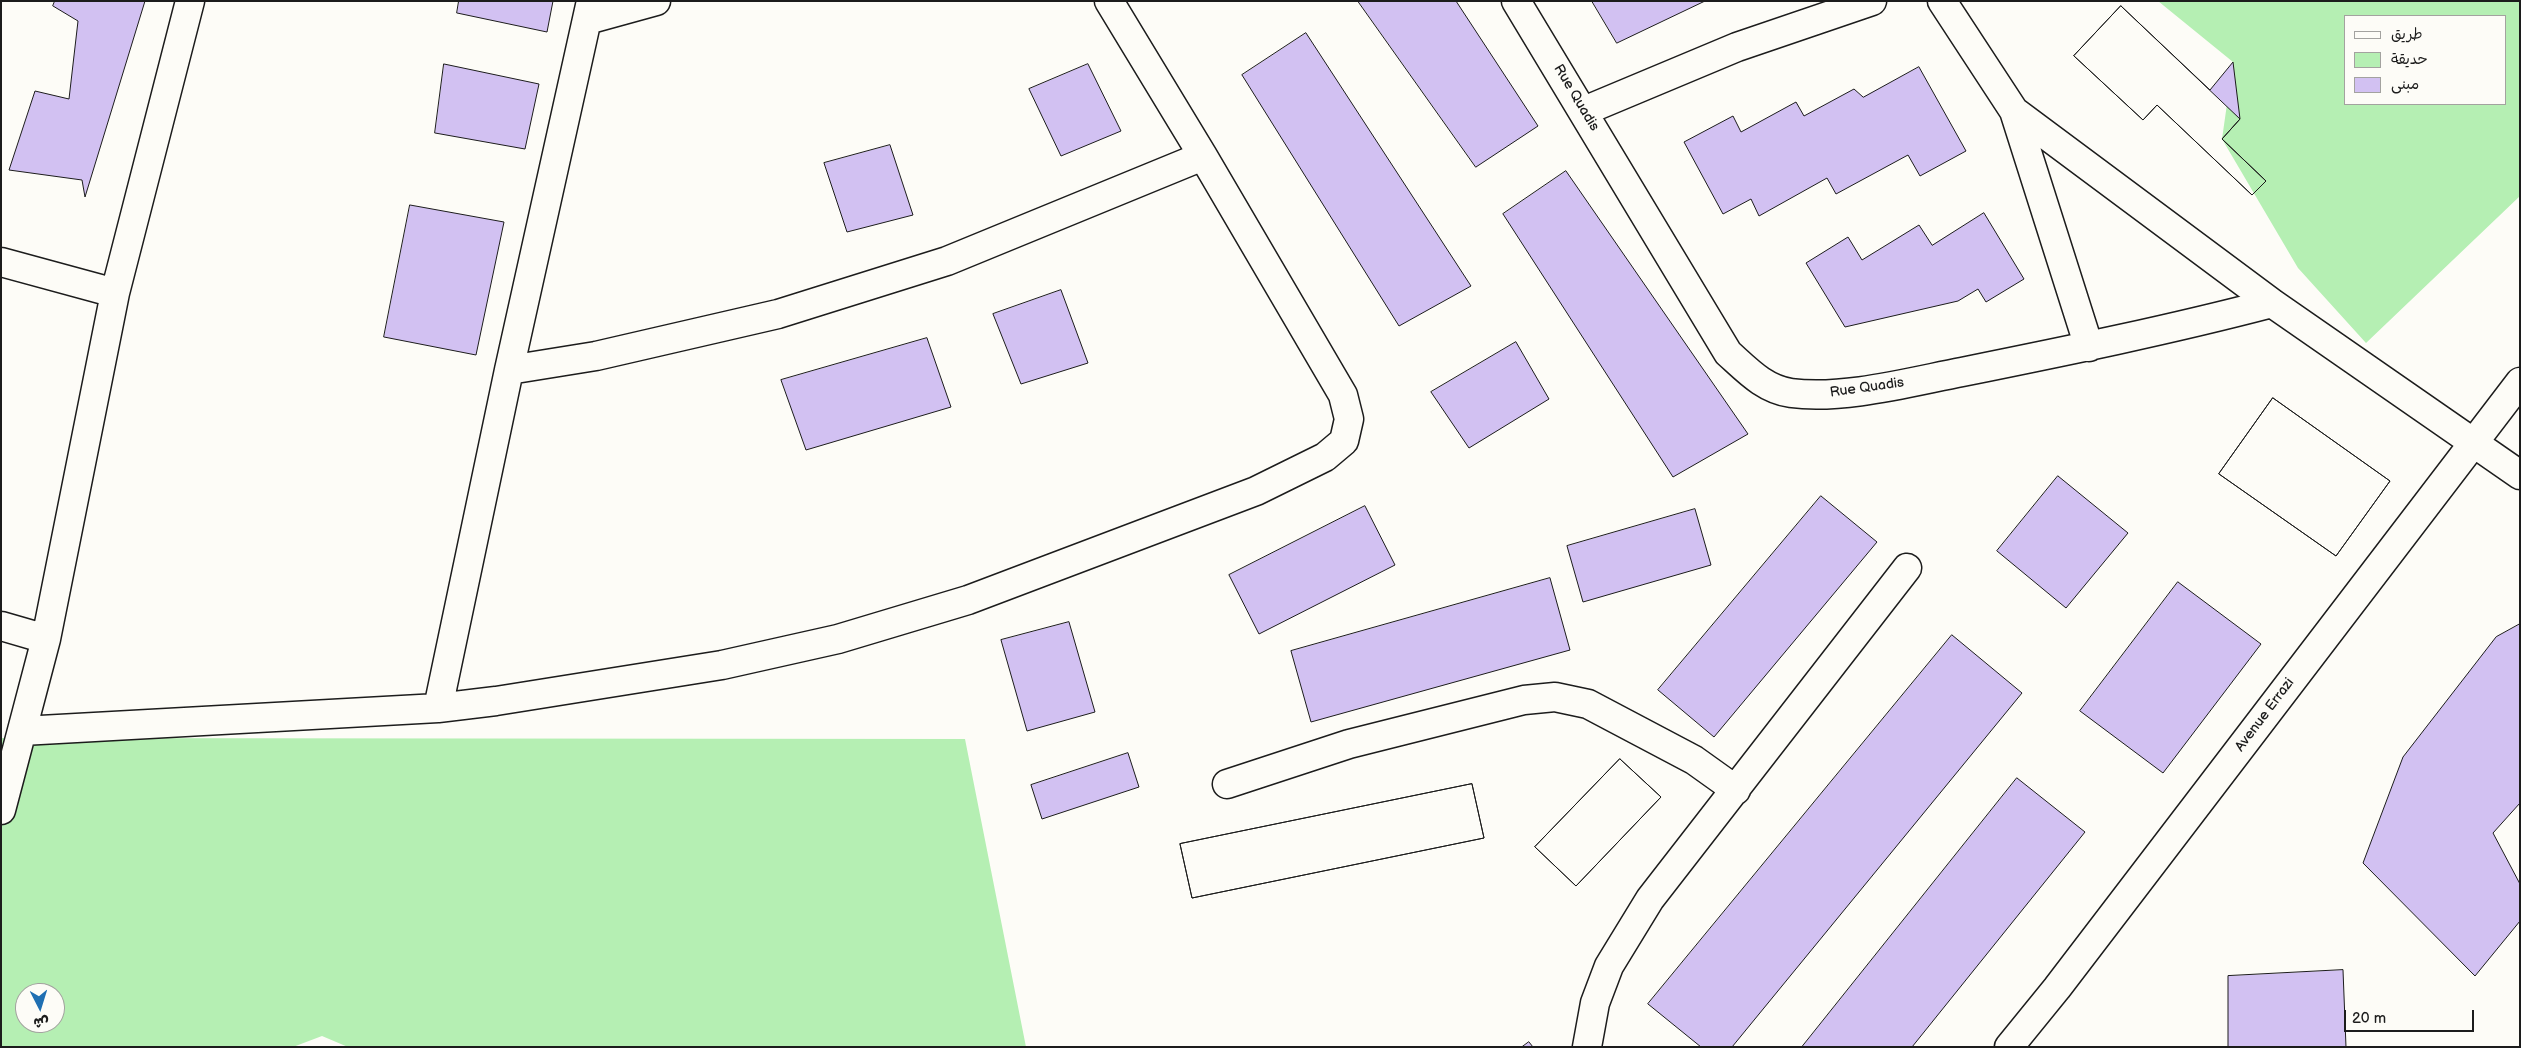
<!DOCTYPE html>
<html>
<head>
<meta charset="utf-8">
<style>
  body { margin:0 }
  #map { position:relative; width:2521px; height:1048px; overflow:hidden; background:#fdfcf7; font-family:"Balsamiq Sans","Playpen Sans Arabic",sans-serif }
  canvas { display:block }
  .frame { position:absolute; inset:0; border:2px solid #1c1c1c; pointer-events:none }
  .legend { position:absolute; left:2344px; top:15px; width:162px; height:90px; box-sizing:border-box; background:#fdfcf7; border:1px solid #a3a29f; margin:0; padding:6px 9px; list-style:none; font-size:15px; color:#1c1c1c }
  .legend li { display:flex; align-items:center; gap:10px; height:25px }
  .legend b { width:25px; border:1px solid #a3a29f }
  .north { position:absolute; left:15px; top:983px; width:50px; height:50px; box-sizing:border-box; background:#fdfcf7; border:1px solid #a3a29f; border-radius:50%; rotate:175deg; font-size:14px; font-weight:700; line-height:20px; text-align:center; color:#1c1c1c }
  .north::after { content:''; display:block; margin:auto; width:18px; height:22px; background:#1f6fb2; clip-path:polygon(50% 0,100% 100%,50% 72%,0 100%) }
  .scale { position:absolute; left:2344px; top:1010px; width:130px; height:22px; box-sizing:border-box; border:2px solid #1c1c1c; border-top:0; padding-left:6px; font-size:15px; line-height:18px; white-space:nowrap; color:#1c1c1c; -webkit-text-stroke:4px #fdfcf7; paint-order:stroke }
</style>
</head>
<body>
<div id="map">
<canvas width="2521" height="1048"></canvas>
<div class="frame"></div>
<ul class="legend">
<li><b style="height:6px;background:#fdfcf7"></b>طريق</li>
<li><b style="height:14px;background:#b5efb3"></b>حديقة</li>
<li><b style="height:14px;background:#d2c1f2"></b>مبنى</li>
</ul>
<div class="north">ش</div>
<div class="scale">20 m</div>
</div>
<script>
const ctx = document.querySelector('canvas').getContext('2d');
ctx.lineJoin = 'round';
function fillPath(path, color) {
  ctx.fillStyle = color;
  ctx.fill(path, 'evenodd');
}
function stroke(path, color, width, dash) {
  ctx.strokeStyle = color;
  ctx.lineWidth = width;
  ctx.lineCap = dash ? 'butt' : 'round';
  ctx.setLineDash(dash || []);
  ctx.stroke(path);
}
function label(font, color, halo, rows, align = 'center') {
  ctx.font = font + ' "Balsamiq Sans",sans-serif';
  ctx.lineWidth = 5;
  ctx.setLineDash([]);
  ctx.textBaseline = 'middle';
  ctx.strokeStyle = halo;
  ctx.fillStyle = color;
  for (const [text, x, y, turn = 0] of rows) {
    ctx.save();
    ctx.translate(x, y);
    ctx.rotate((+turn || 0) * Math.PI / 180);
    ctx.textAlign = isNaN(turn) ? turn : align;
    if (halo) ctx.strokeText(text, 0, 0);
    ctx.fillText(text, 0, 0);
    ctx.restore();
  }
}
fillPath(new Path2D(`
  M2158 1H2520V196L2366 343 2298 268 2222 139 2233 62ZM2345 16H2505V104H2345Z
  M1 738 965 739 1026 1047H348L322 1036 293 1047H1ZM25 993H55V1023H25Z`), '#b5efb3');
const building = new Path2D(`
  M55 1H145L85 197 82 180 9 170 35 91 69 99 78 21 53 6Z
  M459 1H553L547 32 457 13Z
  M1358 1H1456L1538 126 1476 167Z
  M1592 1H1705L1617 43Z
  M2121 6 2210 90 2233 62 2240 119 2222 139 2266 181 2252 195 2157 105 2143 120 2074 56Z
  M2121 6 2240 119 2222 139 2266 181 2252 195 2157 105 2143 120 2074 56Z
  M1306 33 1471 286 1399 326 1242 75Z
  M444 64 539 84 525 149 435 133Z
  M1088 64 1121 131 1061 156 1029 89Z
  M1919 67 1966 151 1920 176 1908 155 1836 194 1827 178 1759 216 1751 199 1723 214 1684 142 1733 116 1741 132 1796 102 1804 116 1854 89 1863 97Z
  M890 145 913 215 847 232 824 163Z
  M1566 171 1748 434 1673 477 1503 214Z
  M410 205 504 222 476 355 384 337Z
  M1984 213 2024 279 1986 302 1978 289 1958 301 1845 327 1806 263 1848 237 1862 260 1919 225 1932 245Z
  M1061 290 1088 363 1021 384 993 314Z
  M927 338 951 407 806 450 781 380Z
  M1516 342 1549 399 1469 448 1431 392Z
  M2273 398 2390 481 2336 556 2219 474Z
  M2273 398 2390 481 2336 556 2219 474Z
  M2058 476 2128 533 2066 608 1997 551Z
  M1821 496 1877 542 1714 737 1658 690Z
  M1365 506 1395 565 1259 634 1229 575Z
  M1695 509 1711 565 1583 602 1567 546Z
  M1550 578 1570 650 1311 722 1291 651Z
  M2178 582 2261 644 2163 773 2080 711Z
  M1069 622 1095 712 1027 731 1001 640Z
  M2520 624V803L2493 833 2520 884V921L2475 976 2363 863 2403 757 2496 637Z
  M1952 635 2022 693 1732 1047H1701L1648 1004Z
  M1128 753 1139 787 1042 819 1031 785Z
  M1620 759 1661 797 1576 886 1535 847Z
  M1620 759 1661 797 1576 886 1535 847Z
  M2017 778 2085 832 1912 1047H1802Z
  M1472 784 1484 838 1192 898 1180 844Z
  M1472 784 1484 838 1192 898 1180 844Z
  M2343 970 2346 1047H2228V976Z
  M1529 1042 1533 1047H1522Z`);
fillPath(building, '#d2c1f2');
stroke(building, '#1c1c1c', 1);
const street = new Path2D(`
  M1516 1 1728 353C1747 370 1764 389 1791 393 1843 400 1910 382 1962 372 2066 351 2169 330 2272 303
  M1942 1 2014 111 2089 347
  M587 20 656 1
  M1584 111 1737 47 1872 1
  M2014 111 2272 303 2520 475
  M1 262 115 293
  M509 370 596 356 778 314 947 261 1203 156
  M1 626 46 639
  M438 708 509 370 591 1
  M22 731 438 708 496 701 722 665 838 639 968 600 1256 491 1325 457 1344 441 1349 419 1343 395 1203 156 1109 1
  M1227 784 1349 744 1524 700 1555 697 1588 704 1694 760 1736 790
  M1 810 46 639 115 293 190 1
  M1587 1047 1595 1003 1609 966 1650 899 1907 568
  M2009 1047 2057 988 2520 382`);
stroke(street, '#1c1c1c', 31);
stroke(street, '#fdfcf7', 28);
label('14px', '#1c1c1c', '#fdfcf7', [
  ["Rue Quadis",1576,98,59],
  ["Rue Quadis",1867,388,-8],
  ["Avenue Errazi",2265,715,-53]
]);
</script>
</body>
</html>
